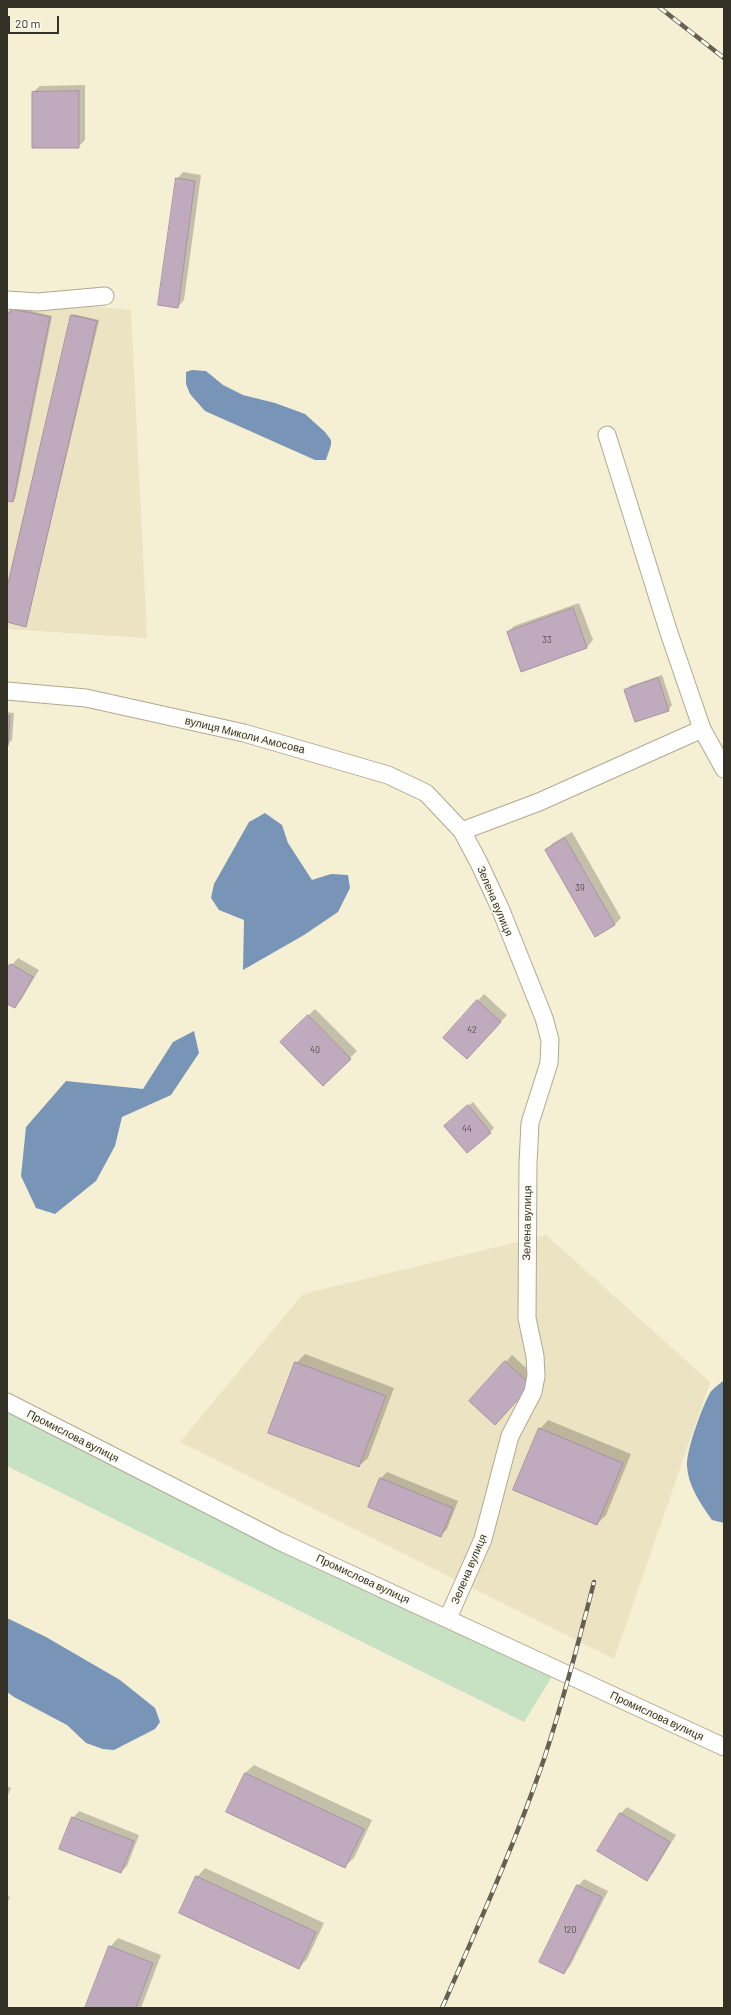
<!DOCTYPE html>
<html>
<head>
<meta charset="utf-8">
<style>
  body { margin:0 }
  #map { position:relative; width:731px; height:2015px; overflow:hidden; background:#f5efd4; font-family:Barlow,sans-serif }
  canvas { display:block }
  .frame { position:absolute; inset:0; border:8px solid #333126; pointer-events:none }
  .scale { position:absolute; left:8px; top:16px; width:51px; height:18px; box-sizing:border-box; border:2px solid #333126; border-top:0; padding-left:5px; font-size:12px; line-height:14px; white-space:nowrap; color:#333126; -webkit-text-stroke:3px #fefcf1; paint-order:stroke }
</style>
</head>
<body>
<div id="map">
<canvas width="731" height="2015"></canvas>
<div class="frame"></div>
<div class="scale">20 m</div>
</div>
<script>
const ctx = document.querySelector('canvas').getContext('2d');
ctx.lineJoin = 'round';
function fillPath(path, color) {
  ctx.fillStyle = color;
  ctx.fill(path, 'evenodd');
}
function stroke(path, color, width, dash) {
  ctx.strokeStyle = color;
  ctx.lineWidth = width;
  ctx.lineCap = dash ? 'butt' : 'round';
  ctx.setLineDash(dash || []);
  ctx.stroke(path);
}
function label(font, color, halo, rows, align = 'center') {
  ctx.font = font + ' Barlow,sans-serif';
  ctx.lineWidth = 3;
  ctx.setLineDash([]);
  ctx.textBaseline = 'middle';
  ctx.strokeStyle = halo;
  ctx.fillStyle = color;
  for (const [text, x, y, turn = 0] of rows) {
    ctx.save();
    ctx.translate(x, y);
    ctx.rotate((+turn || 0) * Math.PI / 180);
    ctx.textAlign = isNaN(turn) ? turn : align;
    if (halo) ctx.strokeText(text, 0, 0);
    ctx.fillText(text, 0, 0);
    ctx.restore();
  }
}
fillPath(new Path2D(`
  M7 298 131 310 147 638 7 629Z
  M546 1235 710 1382 614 1659 180 1442 303 1294Z`), '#ebe3c2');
fillPath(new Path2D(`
  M7 1412 270 1543 553 1675 524 1722 7 1466Z`), '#c6e2c2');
fillPath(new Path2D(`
  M192 370 206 371 223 385 243 395 275 403 305 414 325 432 331 440V445L326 460H315L205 411 190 394 186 384V372Z
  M265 813 282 825 288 843 312 880 331 874 348 875 350 888 338 912 304 935 243 970 244 920 219 910 211 898 214 884 249 822Z
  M194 1031 199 1053 171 1095 122 1117 115 1146 96 1181 55 1214 36 1208 21 1176 26 1127 66 1081 143 1089 173 1042Z
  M724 1380V1523L712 1520C701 1504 688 1486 687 1466 686 1451 702 1407 710 1393 713 1388 720 1384 724 1380Z
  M7 1618 46 1637 120 1680 155 1708 160 1722 155 1729 114 1750 103 1749 86 1743 67 1725 14 1697 7 1692Z`), '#7895b8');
fillPath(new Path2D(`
  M85 85V140L78 147 33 92 40 86Z
  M183 172 201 175 184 300 178 307 177 179Z
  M14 307 52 316 15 499 13 501 7 500V311L12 312Z
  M73 314 99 320 26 626 7 621V592Z
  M579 603 593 640 587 647 508 632 514 626Z
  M662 675 672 705 668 710 626 690 630 686Z
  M7 712 14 713 12 740 7 745Z
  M572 832 621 918 614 925 546 850 553 843Z
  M18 958 39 970 21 1000 14 1007 7 1002V963L11 966Z
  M484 994 507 1015 474 1051 445 1038Z
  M315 1009 357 1051 323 1085 281 1042Z
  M473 1102 494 1128 490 1132 449 1122Z
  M305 1354 394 1388 368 1458 359 1466 296 1363Z
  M512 1355 537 1378 470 1401 506 1362Z
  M548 1420 631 1454 606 1515 597 1524 540 1429Z
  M387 1472 458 1501 447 1529 440 1536 369 1506 381 1478Z
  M254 1765 372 1820 354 1858 345 1866 245 1773Z
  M7 1786 11 1788 7 1797Z
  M627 1807 676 1835 653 1873 647 1880 598 1851 621 1813Z
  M79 1811 139 1835 127 1866 121 1872 73 1818Z
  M205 1868 324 1923 307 1959 298 1968 197 1877Z
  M584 1879 608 1891 570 1966 564 1973 578 1886Z
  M7 1896 10 1897 7 1904Z
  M118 1938 161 1955 141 2008H86L110 1947Z`), '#0003');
const building = new Path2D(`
  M79 91V148H32V92Z
  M176 178 195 181 178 308 158 305Z
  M11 309 50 317 13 502 7 501V313H10Z
  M71 315 97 321 26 627 7 622V588Z
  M573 608 587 648 521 672 507 632Z
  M658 678 669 711 635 722 624 690Z
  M7 716H10L8 746H7Z
  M565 838 615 925 595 937 545 850Z
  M11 964 33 977 15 1008 7 1004V971Z
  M477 1000 501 1022 467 1059 443 1038Z
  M308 1015 351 1059 323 1086 280 1042Z
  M468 1105 491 1133 467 1153 444 1126Z
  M505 1361 531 1385 495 1425 469 1401Z
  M295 1362 386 1396 359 1467 268 1433Z
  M539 1428 623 1463 597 1525 513 1490Z
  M380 1478 453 1508 441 1537 368 1507Z
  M245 1773 364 1829 345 1868 226 1812Z
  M620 1813 670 1842 647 1881 597 1851Z
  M72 1817 134 1841 121 1873 59 1849Z
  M196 1876 316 1932 299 1969 179 1913Z
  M577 1885 602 1897 564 1974 539 1962Z
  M109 1946 153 1963 136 2008H85Z`);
fillPath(building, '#c0abbe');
stroke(building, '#a792a4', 1);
const minor = new Path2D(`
  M7 300 38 302 105 296
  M7 691 86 698 244 733 388 775 426 793 462 831 479 863 500 908 544 1018 550 1040 549 1063 530 1123 528 1163 527 1318 535 1356 536 1376 533 1392 510 1436 483 1539 448 1618
  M702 729 724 769
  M462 831 539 802 702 729 668 630 607 435
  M7 1402 279 1541 724 1747`);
stroke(minor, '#afa990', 19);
stroke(minor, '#fff', 17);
const rail = new Path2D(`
  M659 7 724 58
  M442 2008C478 1926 515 1844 544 1759 563 1701 579 1641 594 1582`);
stroke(rail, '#646152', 4.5);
stroke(rail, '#fefcf1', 3, [9]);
label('9px', '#56504c', null, [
  ["33",547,640],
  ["39",580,888],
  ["42",472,1030],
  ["40",315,1050],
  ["44",467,1129],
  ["120",570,1930]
]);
label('11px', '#333126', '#fefcf1', [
  ["вулиця Миколи Амосова",245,735,14],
  ["Зелена вулиця",495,901,67],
  ["Зелена вулиця",527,1223,-89],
  ["Промислова вулиця",73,1436,27],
  ["Зелена вулиця",469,1569,-67],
  ["Промислова вулиця",363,1579,25],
  ["Промислова вулиця",657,1716,25]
]);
</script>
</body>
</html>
